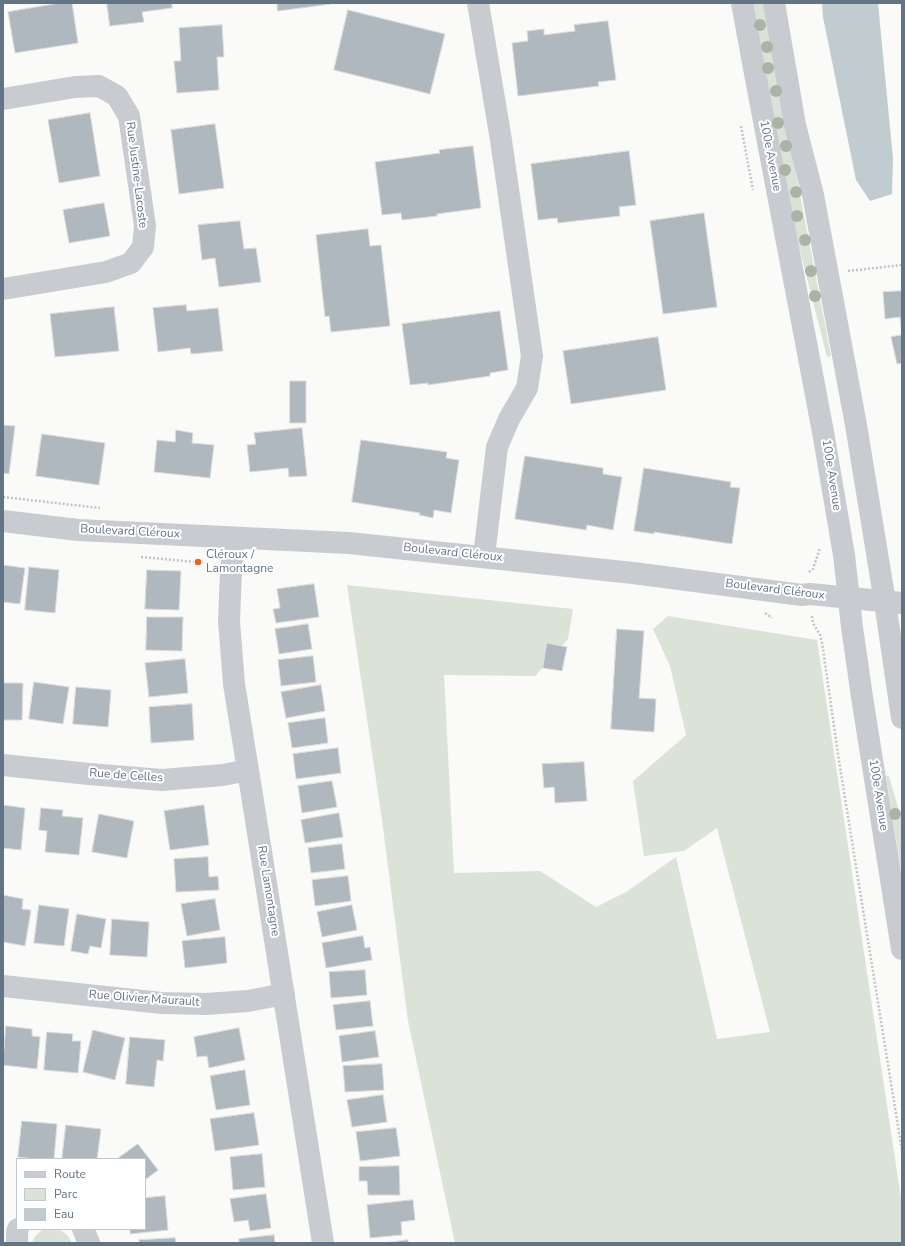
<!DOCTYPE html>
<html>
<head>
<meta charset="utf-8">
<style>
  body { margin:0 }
  #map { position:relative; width:905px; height:1246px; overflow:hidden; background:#fafaf8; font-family:"Nunito Sans",sans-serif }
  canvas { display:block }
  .frame { position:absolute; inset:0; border:4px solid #637485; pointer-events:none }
  .legend { position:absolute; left:16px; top:1158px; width:130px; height:72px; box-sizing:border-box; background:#fff; border:1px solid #c1c7ce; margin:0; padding:5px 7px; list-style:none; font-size:12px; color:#637485 }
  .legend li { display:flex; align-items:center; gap:8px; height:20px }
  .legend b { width:20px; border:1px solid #c1c7ce }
</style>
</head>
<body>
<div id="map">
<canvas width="905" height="1246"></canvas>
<div class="frame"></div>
<ul class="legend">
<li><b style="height:5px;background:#c8ccd0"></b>Route</li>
<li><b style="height:11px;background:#dbe2d8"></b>Parc</li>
<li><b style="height:11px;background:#c1ccd1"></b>Eau</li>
</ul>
</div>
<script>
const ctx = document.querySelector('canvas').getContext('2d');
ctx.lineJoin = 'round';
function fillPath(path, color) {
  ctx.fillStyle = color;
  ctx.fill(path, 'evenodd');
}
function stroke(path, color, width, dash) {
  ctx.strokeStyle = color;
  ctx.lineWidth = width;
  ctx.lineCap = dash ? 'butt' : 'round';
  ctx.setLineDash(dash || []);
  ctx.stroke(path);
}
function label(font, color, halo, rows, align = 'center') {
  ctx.font = font + ' "Nunito Sans",sans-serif';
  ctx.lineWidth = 4;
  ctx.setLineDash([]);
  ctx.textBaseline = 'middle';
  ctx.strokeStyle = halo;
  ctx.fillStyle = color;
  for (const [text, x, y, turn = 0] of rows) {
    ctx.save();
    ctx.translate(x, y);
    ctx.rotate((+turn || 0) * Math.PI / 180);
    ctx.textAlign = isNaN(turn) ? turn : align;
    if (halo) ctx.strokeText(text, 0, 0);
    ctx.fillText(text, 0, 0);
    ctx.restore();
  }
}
fillPath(new Path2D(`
  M751 3H766L789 137 831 356 827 357 795 231Z
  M347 585 573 609 568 639 535 676 444 675 454 873 540 871 596 907 626 892 676 857 717 1039 770 1032 717 828 684 851 644 856 633 781 686 735 670 666 653 629 668 616 817 640 902 1205V1243H455L408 1021 382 820Z
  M886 776H889L902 821V877Z
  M44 1229C58 1228 66 1230 72 1243H32C34 1236 38 1233 44 1229Z`), '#dbe2d8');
fillPath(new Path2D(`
  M822 3H878L893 159 892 194 870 201 856 180 823 17Z`), '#c1ccd1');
const building = new Path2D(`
  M60 3H72L78 43 15 53 8 12Z
  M107 3H172V8L142 12 144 22 110 26Z
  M277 3H330L331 4 278 11Z
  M348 10 445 34 430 94 334 70Z
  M608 21 616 80 598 82 599 86 518 96 512 43 528 41 527 31 544 29V35L575 31 574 25Z
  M222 25 224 57H217L219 90 177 93 174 61H181L179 28Z
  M90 113 100 176 59 183 48 120Z
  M215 124 224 188 179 194 171 130Z
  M473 146 481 208 437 214V216L402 220 401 213 382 215 375 162 440 153 439 150Z
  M629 151 636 205 619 207 620 216 558 223 557 218 538 220 531 164Z
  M104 203 110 236 69 243 63 210Z
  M704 213 717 307 663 314 650 221Z
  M240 221 244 249 256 248 261 282 219 287 215 258 202 260 198 225Z
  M368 229 370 246 381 245 390 326 331 332 329 316 325 317 316 235Z
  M902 291V326L901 327 900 317 885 319 883 292Z
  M186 305 187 311 218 308 223 351 191 354 190 348 158 352 153 308Z
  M114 307 119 351 55 357 50 314Z
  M500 311 508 370 490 373V376L428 385V383L410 385 402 324Z
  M902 335V363L897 364 891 337Z
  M658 337 666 390 571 404 563 351Z
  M290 381H306V423H290Z
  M3 425 15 426 9 474 3 473Z
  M302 428 307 476 289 477 288 468 250 472 247 445 256 444 254 433Z
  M176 430 193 433 192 443 214 445 210 478 154 472 157 440 175 442Z
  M42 434 105 443 99 485 36 476Z
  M361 440 447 452 446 458 459 460 451 513 434 510 433 518 419 515 420 513 352 502Z
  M525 456 603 468V474L622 477 613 530 587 525 586 530 515 519Z
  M644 468 731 482 730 487 740 488 732 544 654 532V534L634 531Z
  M3 565 25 568 20 604 3 602Z
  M29 567 59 570 55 613 25 610Z
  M147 570 181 571 179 610 145 609Z
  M314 584 319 617 276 623 273 609 280 608 277 589Z
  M147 617H183L182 651 146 650Z
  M308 624 312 649 279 654 275 629Z
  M617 629 644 631 639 698 656 699 654 732 611 729Z
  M547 643 567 647 562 671 543 668Z
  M313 656 316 682 281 686 278 660Z
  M185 659 188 693 149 697 145 663Z
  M34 682 69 687 63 724 29 719Z
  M3 683H23L22 720H3Z
  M321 685 325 711 286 718 281 692Z
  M76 687 111 690 108 727 73 724Z
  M192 704 194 740 151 743 149 707Z
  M325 718 328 743 292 748 288 723Z
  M338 748 341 773 296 779 293 754Z
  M584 762 587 801 555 803 554 787 544 788 542 764Z
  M332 781 337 807 302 813 298 786Z
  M3 805 25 808 21 850 3 848Z
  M204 805 209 845 170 850 164 811Z
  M41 808 63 810 62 816 83 818 79 855 45 852 47 831 39 830Z
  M339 813 343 837 305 843 301 820Z
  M99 814 134 821 127 858 92 852Z
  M342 844 345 869 311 873 308 848Z
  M208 857 209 877 218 876 219 890 176 892 174 859Z
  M348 876 351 901 315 906 312 880Z
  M3 895 23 899 22 909 31 910 25 946 3 942Z
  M215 899 220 930 187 936 181 904Z
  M39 905 69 909 64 946 34 943Z
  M352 905 357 930 322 937 317 912Z
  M77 914 106 919 101 948 90 946 88 954 71 951Z
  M112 919 149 922 147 957 110 955Z
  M363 936 365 948 370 947 372 960 326 968 322 943Z
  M225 937 227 963 185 968 182 941Z
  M365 970 367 995 331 998 329 972Z
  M370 1001 373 1026 336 1030 333 1005Z
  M6 1026 32 1029V1036L40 1037 37 1069 3 1065Z
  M239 1028 245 1060 209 1068 207 1056 197 1057 194 1037Z
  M93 1030 125 1038 115 1080 83 1072Z
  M375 1031 379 1057 342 1062 339 1036Z
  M47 1032 73 1034 72 1041H81L78 1073 44 1070Z
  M130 1037 165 1040 163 1061 157 1060 154 1087 126 1084Z
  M382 1064 384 1090 345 1092 343 1066Z
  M245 1070 250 1105 216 1110 210 1076Z
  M383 1095 387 1122 352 1127 347 1100Z
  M254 1113 259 1145 215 1151 210 1119Z
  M22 1121 57 1124 54 1159H37L18 1157Z
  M66 1125 101 1129 97 1159H62Z
  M396 1128 400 1156 360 1161 356 1132Z
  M138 1144 158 1170 145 1180V1159H117Z
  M262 1154 265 1187 233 1190 230 1157Z
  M399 1166 400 1195H368L367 1181H359V1167Z
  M266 1194 271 1228 250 1231 248 1220 234 1222 230 1199Z
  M165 1196 168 1230 130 1234V1229H145V1198Z
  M413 1200 415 1220 401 1222 402 1235 370 1238 367 1205Z
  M274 1235 275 1243H239V1239Z
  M175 1238 176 1243H139V1240Z
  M408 1240V1243H384Z`);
fillPath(building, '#b0b8bf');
stroke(building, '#dcdcda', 1);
stroke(new Path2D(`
  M741 126 753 190
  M848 271 902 265
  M3 497 100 508
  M141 557 207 563 208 567
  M809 572 813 569 820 548
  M765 613 772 618
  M812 616 813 623 820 635 822 642 839 761 902 1151`), '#c1c4c6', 2.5, [2, 2]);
stroke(new Path2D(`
  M478 3 501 140 532 356 527 388 509 419 497 447 484 556
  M742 3 756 79 823 432 844 555 852 627 862 697 902 949
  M774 3 795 125 813 195 856 425 885 602 902 718
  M3 99 75 87 99 86 117 96 129 116 145 226 143 247 131 263 106 272 3 289
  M3 521 78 530 349 543 633 573 802 595 810 594 902 603
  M234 538 231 571 229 621 234 684 252 795 323 1243
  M3 765 89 774 162 780 223 775 248 770
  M3 986 162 1003 206 1004 248 1001 284 994
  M83 1229 89 1243
  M17 1243V1232L18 1229`), '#c8ccd0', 22);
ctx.fillStyle = '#a9b4a6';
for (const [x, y] of [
  [760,25],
  [767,47],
  [768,68],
  [776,91],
  [778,123],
  [786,146],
  [785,170],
  [796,192],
  [797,216],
  [805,240],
  [811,271],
  [815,296],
  [895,814]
]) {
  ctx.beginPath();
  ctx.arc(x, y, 6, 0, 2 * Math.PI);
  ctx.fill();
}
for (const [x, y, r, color] of [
  [198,562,4,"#ef5f22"]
]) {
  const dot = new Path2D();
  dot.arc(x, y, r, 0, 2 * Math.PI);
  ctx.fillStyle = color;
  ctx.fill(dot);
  stroke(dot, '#fff', 1.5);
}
label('12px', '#637485', '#fff', [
  ["100e Avenue",770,156,79],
  ["Rue Justine-Lacoste",136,175,83],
  ["100e Avenue",831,475,81],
  ["Boulevard Cléroux",130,532,3],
  ["Boulevard Cléroux",453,553,6],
  ["Boulevard Cléroux",775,590,7],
  ["Rue de Celles",126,776,4],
  ["100e Avenue",878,795,81],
  ["Rue Lamontagne",268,891,81],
  ["Rue Olivier Maurault",144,999,4]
]);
label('12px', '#637485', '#fff', [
  ["Cléroux /",206,555],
  ["Lamontagne",206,569]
], 'left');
</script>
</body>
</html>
